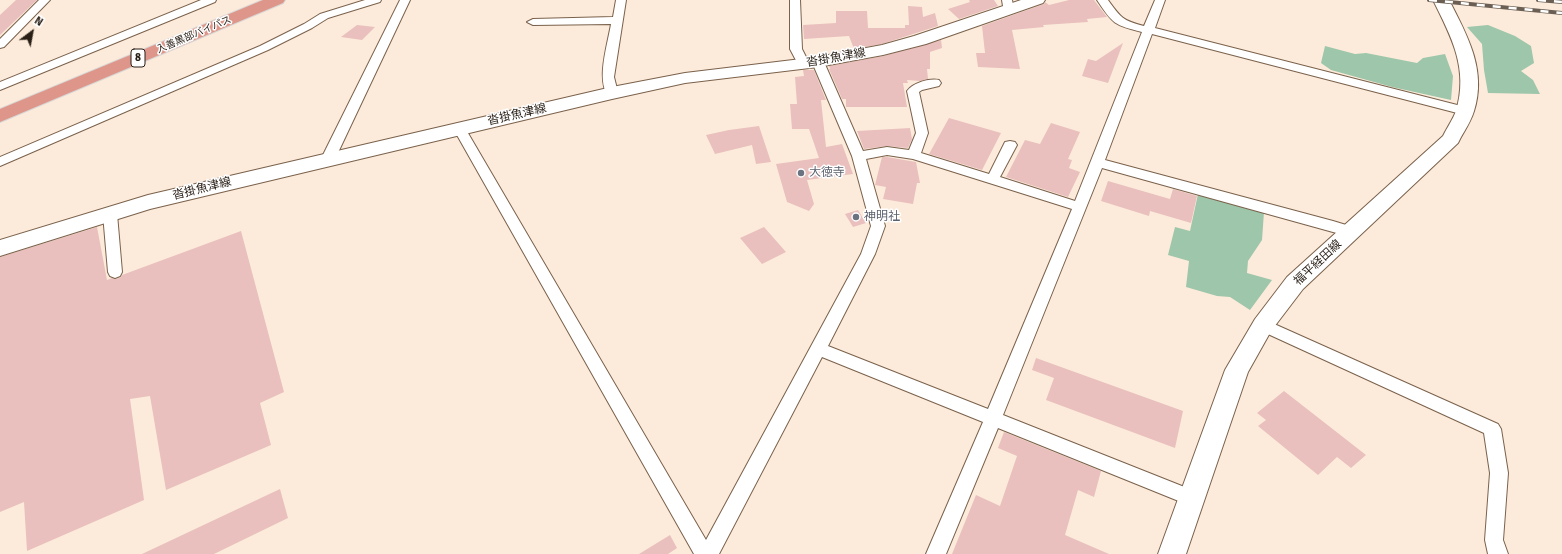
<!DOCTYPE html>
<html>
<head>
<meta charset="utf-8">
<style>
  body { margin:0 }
  #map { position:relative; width:1562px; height:554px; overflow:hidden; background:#fcebdb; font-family:Signika,sans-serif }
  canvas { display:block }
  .north { position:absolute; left:12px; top:12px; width:40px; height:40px; -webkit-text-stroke:3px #fff; paint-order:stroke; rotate:32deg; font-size:11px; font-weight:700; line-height:16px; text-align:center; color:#291f16 }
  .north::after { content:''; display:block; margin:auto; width:14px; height:18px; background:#291f16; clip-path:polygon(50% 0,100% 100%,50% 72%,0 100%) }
</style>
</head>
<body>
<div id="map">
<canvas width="1562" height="554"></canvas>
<div class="north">N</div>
</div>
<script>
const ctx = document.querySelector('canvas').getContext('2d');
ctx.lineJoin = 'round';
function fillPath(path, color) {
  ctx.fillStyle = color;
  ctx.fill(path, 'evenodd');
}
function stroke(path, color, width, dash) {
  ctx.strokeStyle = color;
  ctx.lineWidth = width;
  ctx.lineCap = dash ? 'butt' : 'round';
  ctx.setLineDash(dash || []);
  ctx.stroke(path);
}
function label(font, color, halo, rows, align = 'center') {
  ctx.font = font + ' Signika,"Noto Sans JP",sans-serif';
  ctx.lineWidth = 3;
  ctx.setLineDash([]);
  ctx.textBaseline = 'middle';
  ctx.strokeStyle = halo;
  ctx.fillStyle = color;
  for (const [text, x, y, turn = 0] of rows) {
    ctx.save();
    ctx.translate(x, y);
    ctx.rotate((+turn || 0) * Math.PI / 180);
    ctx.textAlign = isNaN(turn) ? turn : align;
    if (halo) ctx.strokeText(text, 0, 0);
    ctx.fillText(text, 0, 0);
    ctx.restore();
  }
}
fillPath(new Path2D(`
  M1488 25 1515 36 1531 46 1534 63 1521 71 1533 80 1540 94 1488 93 1484 70 1482 44 1467 27Z
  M1325 46 1355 54 1366 53 1417 63 1423 58 1445 54 1453 76 1451 100 1392 87 1331 70 1321 63Z
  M1198 194 1264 212 1262 240 1248 261 1247 273 1272 280 1250 310 1230 297 1217 296 1186 287 1189 261 1168 255 1175 227 1190 231Z`), '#9ec6aa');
fillPath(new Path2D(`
  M16 0H37L0 35V15Z
  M969 0H994L998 6 959 19 948 9 970 2Z
  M1069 0H1094L1107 17 1087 19 1088 22 1043 25 1044 27 1012 30 1020 69 978 67 976 53H985L982 26 1044 4 1045 2 1049 5Z
  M908 6 922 7 923 17 935 13 938 26 882 44 854 49 849 36 804 39 803 25 836 23V11H867L868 28H905V25H909Z
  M357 25 375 27 362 40 341 37Z
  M941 40 942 48 930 52V69H927L928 79 920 81 907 80 908 83H903L907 107H846V99H842L829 69H830L829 66 883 56Z
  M1123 43 1108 83 1082 76 1088 59 1096 61Z
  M803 70H814L826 100H821L826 147 842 144 853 174 807 180 814 204 809 211 787 202 776 164 819 158 809 129H792L790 104H797L795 77 804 76Z
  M949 118 1001 133 982 170 929 154Z
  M1051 123 1080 132 1068 159 1072 160 1069 168 1080 172 1068 197 1006 177 1025 140 1040 144Z
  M759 126 771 162 756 164 752 145 715 154 706 135 729 130Z
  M910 128 912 139 908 148 887 146 864 149 857 131Z
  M882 157H887L916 162 920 183H917L913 204 883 199 886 187 875 185Z
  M1108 181 1170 199 1173 189 1197 196 1191 223 1150 211 1149 216 1101 201Z
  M858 210 866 223 853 227 845 214Z
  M97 227 107 280 112 278 116 279 121 277 122 275 241 231 284 392 260 403 271 445 166 490 150 396 130 399 144 500 27 551 24 502 0 512V257Z
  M764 227 786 252 762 264 740 238Z
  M1036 358 1183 411 1175 448 1046 400 1054 378 1032 370Z
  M1284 391 1366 455 1351 468 1337 457 1318 475 1258 426 1266 420 1257 413Z
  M1004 432 1101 471 1094 497 1078 490 1065 535 1109 554H952L976 495 1000 506 1017 456 998 448Z
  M280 489 288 518 214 554H142Z
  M670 535 677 548 668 554H639Z`), '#e9c0be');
const street = new Path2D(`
  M39 0H50L4 47 0 48V39Z
  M201 0H216L215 2 0 90V82Z
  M365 0H381L380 2 328 18 312 28 268 50 0 166V157L260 46 304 24 320 14Z
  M400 0H410L335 159 333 162 328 163 323 162 321 159Z
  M616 0H626L614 77 618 93 616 96H608C596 79 608 43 611 24L533 25 527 22 533 19 613 17Z
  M790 0H800L802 49 809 63 807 66H799L790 49Z
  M1002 0H1012L1014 10 1012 12H1004Z
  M1097 0H1108C1121 18 1122 20 1144 26L1155 0H1165L1155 28 1469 108 1471 111 1469 114 1465 115 1152 34 1105 160 1333 221 1356 228 1358 232 1356 236 1351 237 1102 168 1003 415 1197 492 1200 498 1197 504 1191 506 998 428 946 554H926L983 422 822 357 719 554H694L453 128 454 125 459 124 464 125 465 128 706 540 861 254 871 226 852 156 812 62 814 60H822L824 62 863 151 887 147 909 150 916 133 907 91C913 83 929 78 939 80L941 83 939 86 922 90 919 92 928 133 921 153 989 174 1005 142 1010 141 1015 142 1017 145 1000 177 1075 201 1142 32C1114 25 1113 24 1097 0ZM887 155 913 159 1072 209 988 409 828 346 875 254 885 226 866 159Z
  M110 209 115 210 117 214 122 272 120 276 115 278 110 276 108 272 103 214 105 210Z
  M1263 319 1498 424 1501 429 1508 473 1503 540 1508 554H1488L1485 540 1490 473 1484 433 1257 329 1255 325 1257 321Z`);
const secondary = new Path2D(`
  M1021 0H1045L1043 3 926 44 883 55 818 67 685 83 612 99 150 209 0 256V240L148 195 612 87 685 73 818 57 882 45 914 36Z
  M1433 0H1449C1467 35 1487 70 1474 111 1471 121 1465 130 1460 139L1458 143 1303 289 1271 331 1248 372 1186 554H1158L1225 370 1255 319 1287 277 1443 136C1447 128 1453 119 1456 111 1469 69 1451 36 1433 0Z`);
const highway = new Path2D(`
  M263 0H285L283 3 0 122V109Z`);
stroke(street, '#7a614b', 2);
stroke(secondary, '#7a614b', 2);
stroke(highway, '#d8d7d5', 2);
fillPath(street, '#fff');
fillPath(secondary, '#fff');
fillPath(highway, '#df968a');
const rail = new Path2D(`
  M1429 0 1562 13
  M1538 0 1562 2`);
stroke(rail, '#6b5f54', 4);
stroke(rail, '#fff', 2.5, [8]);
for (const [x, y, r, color] of [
  [801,173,4,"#6b7280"],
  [856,217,4,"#6b7280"]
]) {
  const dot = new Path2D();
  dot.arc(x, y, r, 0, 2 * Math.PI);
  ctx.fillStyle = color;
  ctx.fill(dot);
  stroke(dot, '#fff', 1.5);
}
label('10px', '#291f16', '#fff', [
  ["入善黒部バイパス",194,35,-23]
]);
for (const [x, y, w] of [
  [138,58,14]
]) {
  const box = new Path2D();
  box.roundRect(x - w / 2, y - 9, w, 18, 3);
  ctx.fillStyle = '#fff';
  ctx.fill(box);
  stroke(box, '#291f16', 1);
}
label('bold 11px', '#291f16', null, [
  ["8",138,58]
]);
label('12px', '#291f16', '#fff', [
  ["沓掛魚津線",836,58,-10],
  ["沓掛魚津線",517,115,-13],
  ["沓掛魚津線",202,189,-14],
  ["福平経田線",1318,263,-43]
]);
label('12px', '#5b616d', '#fff', [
  ["大徳寺",809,173],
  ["神明社",864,217]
], 'left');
</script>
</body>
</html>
